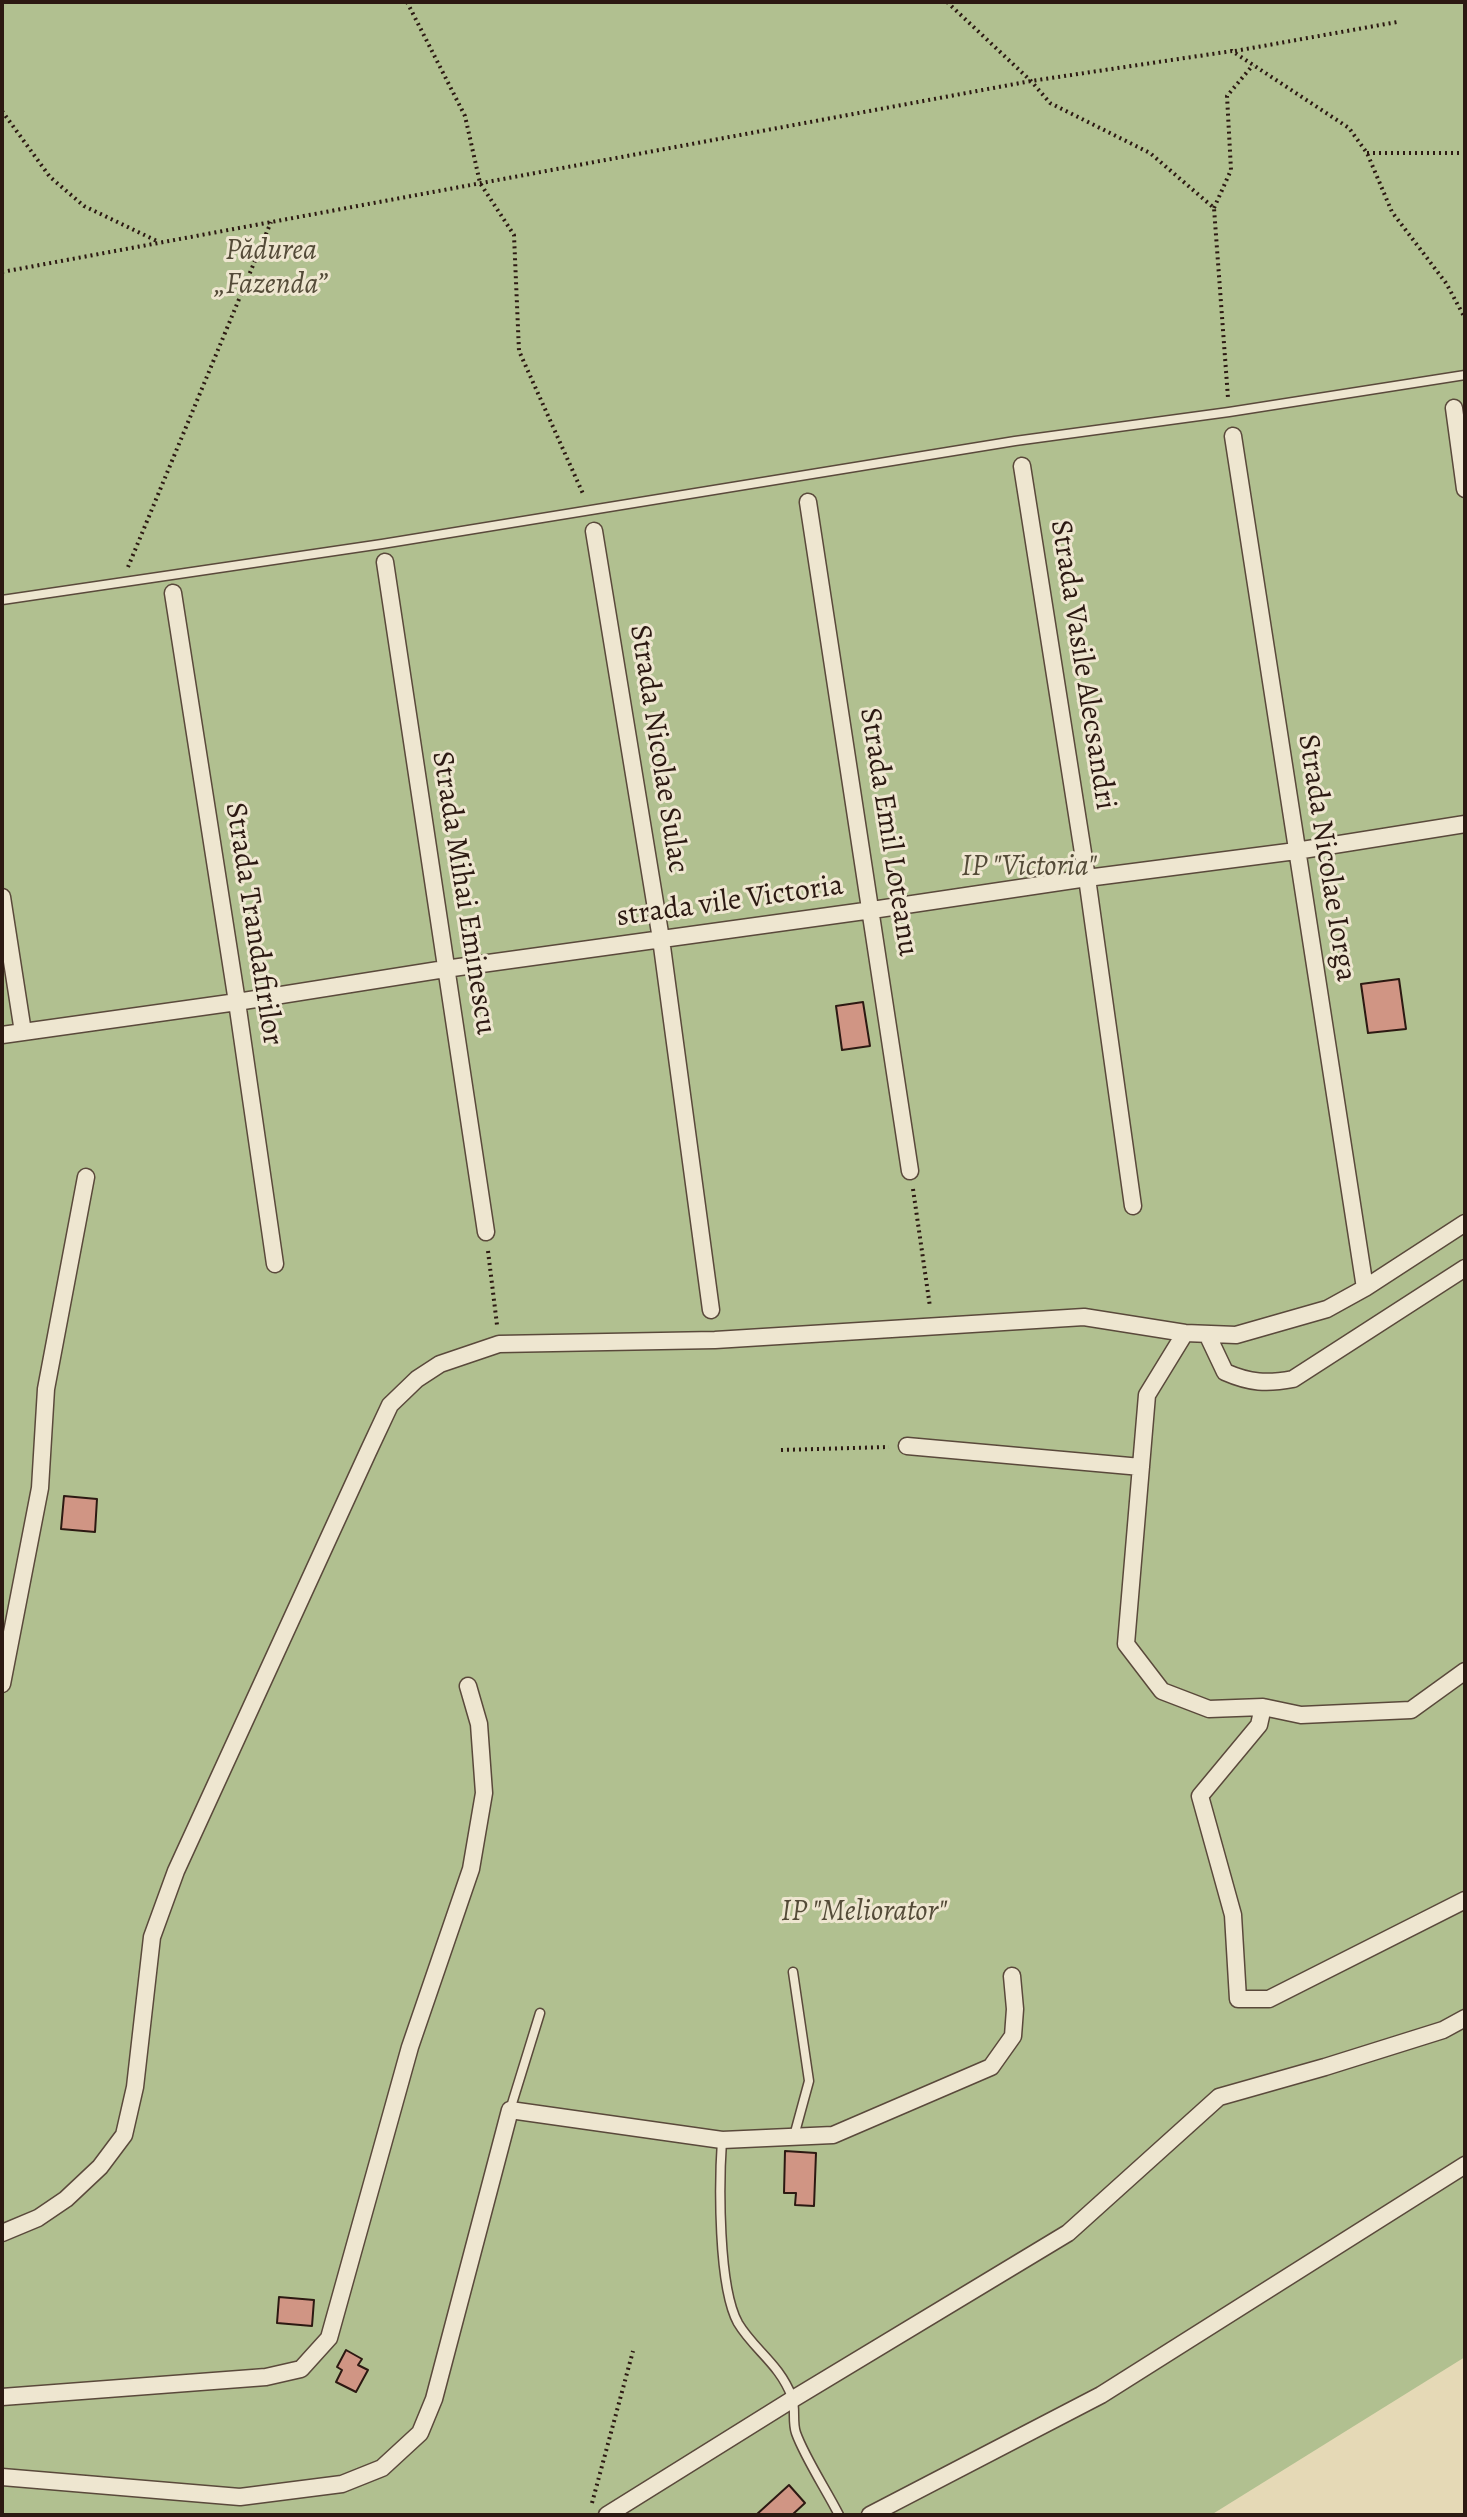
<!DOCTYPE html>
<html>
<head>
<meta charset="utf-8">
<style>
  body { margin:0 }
  #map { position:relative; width:1467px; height:2517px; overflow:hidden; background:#e5d9b6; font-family:Alegreya,serif }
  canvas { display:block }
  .frame { position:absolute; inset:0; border:4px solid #2c1912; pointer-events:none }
</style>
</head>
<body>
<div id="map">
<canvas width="1467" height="2517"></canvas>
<div class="frame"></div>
</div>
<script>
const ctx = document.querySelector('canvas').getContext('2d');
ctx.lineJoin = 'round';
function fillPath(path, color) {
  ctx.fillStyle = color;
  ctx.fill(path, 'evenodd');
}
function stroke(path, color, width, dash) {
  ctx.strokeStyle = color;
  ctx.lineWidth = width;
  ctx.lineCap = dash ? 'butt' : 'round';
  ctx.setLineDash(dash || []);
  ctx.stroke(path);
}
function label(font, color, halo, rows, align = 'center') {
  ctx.font = font + ' Alegreya,serif';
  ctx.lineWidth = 6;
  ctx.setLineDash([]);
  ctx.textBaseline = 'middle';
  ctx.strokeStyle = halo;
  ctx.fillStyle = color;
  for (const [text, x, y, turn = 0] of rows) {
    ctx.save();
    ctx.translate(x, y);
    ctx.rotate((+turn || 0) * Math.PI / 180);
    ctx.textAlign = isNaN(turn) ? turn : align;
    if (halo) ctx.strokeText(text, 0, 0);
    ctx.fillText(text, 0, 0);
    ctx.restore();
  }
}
fillPath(new Path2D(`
  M2 2H1465V2357L1211 2515H2Z`), '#b1c090');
const building = new Path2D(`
  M1399 979 1406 1029 1368 1033 1361 984Z
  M863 1002 870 1046 842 1050 836 1006Z
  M64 1496 97 1499 95 1532 61 1529Z
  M785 2151 816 2153 814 2206 795 2205 796 2193H784Z
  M279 2297 314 2300 312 2326 277 2323Z
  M346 2350 362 2359 358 2365 368 2370 356 2392 336 2382 342 2370 337 2367Z
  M789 2485 805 2503 792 2515H756Z`);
fillPath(building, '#d09584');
stroke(building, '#2c1912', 2);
const lane = new Path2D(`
  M2 600 382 544 1015 441 1229 412 1465 375
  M793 1972 809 2081 794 2136
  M510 2110 540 2013
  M722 2140C719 2183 718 2287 738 2323 754 2350 779 2363 792 2397 796 2408 792 2422 796 2433 805 2458 827 2491 839 2515`);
const street = new Path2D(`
  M1454 408 1465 489
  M1233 436 1365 1288
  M1022 466 1087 878 1133 1206
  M808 502 910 1171
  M594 531 661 939 711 1310
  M385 562 486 1232
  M173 593 237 1002 275 1264
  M2 897 23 1032
  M2 1035 237 1002 445 969 872 910 1087 878 1296 851 1465 824
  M1185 1333 1147 1395 1126 1644 1162 1691 1209 1709 1263 1707 1301 1715 1411 1710 1465 1671
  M1207 1334 1225 1372C1250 1383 1267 1384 1293 1379L1465 1268
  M907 1446 1141 1467
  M2 1684 40 1488 46 1389 86 1177
  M1263 1707 1259 1725 1200 1796 1233 1915 1238 1999H1269L1465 1900
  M2 2233 38 2218 66 2199 100 2167 124 2135 135 2087 152 1937 176 1871 368 1452 390 1405 417 1379 440 1364 499 1344 715 1340 1084 1317 1185 1333 1236 1335 1327 1309 1365 1288 1465 1223
  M2 2397 266 2377 301 2369 329 2338 410 2047 471 1869 484 1793 479 1724 468 1686
  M2 2477 240 2497 342 2484 382 2468 420 2433 434 2399 510 2110 722 2140 833 2135 991 2067 1013 2036 1015 2009 1012 1976
  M607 2515 793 2399 1068 2233 1219 2097 1325 2067 1443 2030 1465 2018
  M870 2515 1101 2395 1465 2165`);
stroke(lane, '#5a493b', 11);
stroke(street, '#5a493b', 19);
stroke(new Path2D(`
  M407 2 465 116 480 183 514 235 519 351 584 496
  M947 2 1031 81 1050 103 1150 153 1214 208 1228 398
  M1235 51 1397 22
  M2 111 50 177 84 206 159 242
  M1367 153H1465
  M1214 208 1231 170 1227 96 1253 65
  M2 272 1031 81 1232 51 1349 128 1367 153 1392 212 1446 283 1465 318
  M128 567 271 222
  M913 1189 930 1307
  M488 1251 497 1325
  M781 1450 889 1447
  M592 2503 633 2351`), '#2c1912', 4, [2, 4]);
stroke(lane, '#eee6d0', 8);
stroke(street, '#eee6d0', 16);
label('italic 30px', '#544b38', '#eee6d0', [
  ["Pădurea",271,252],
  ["„Fazenda”",271,286],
  ["IP \"Victoria\"",1029,868],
  ["IP \"Meliorator\"",864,1913]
]);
label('30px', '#2c1912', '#eee6d0', [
  ["Strada Vasile Alecsandri",1082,665,81],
  ["Strada Nicolae Sulac",658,749,81],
  ["Strada Emil Loteanu",888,832,81],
  ["Strada Nicolae Iorga",1326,858,81],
  ["Strada Mihai Eminescu",463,893,81],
  ["strada vile Victoria",730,902,-8],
  ["Strada Trandafirilor",253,924,81]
]);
</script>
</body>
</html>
